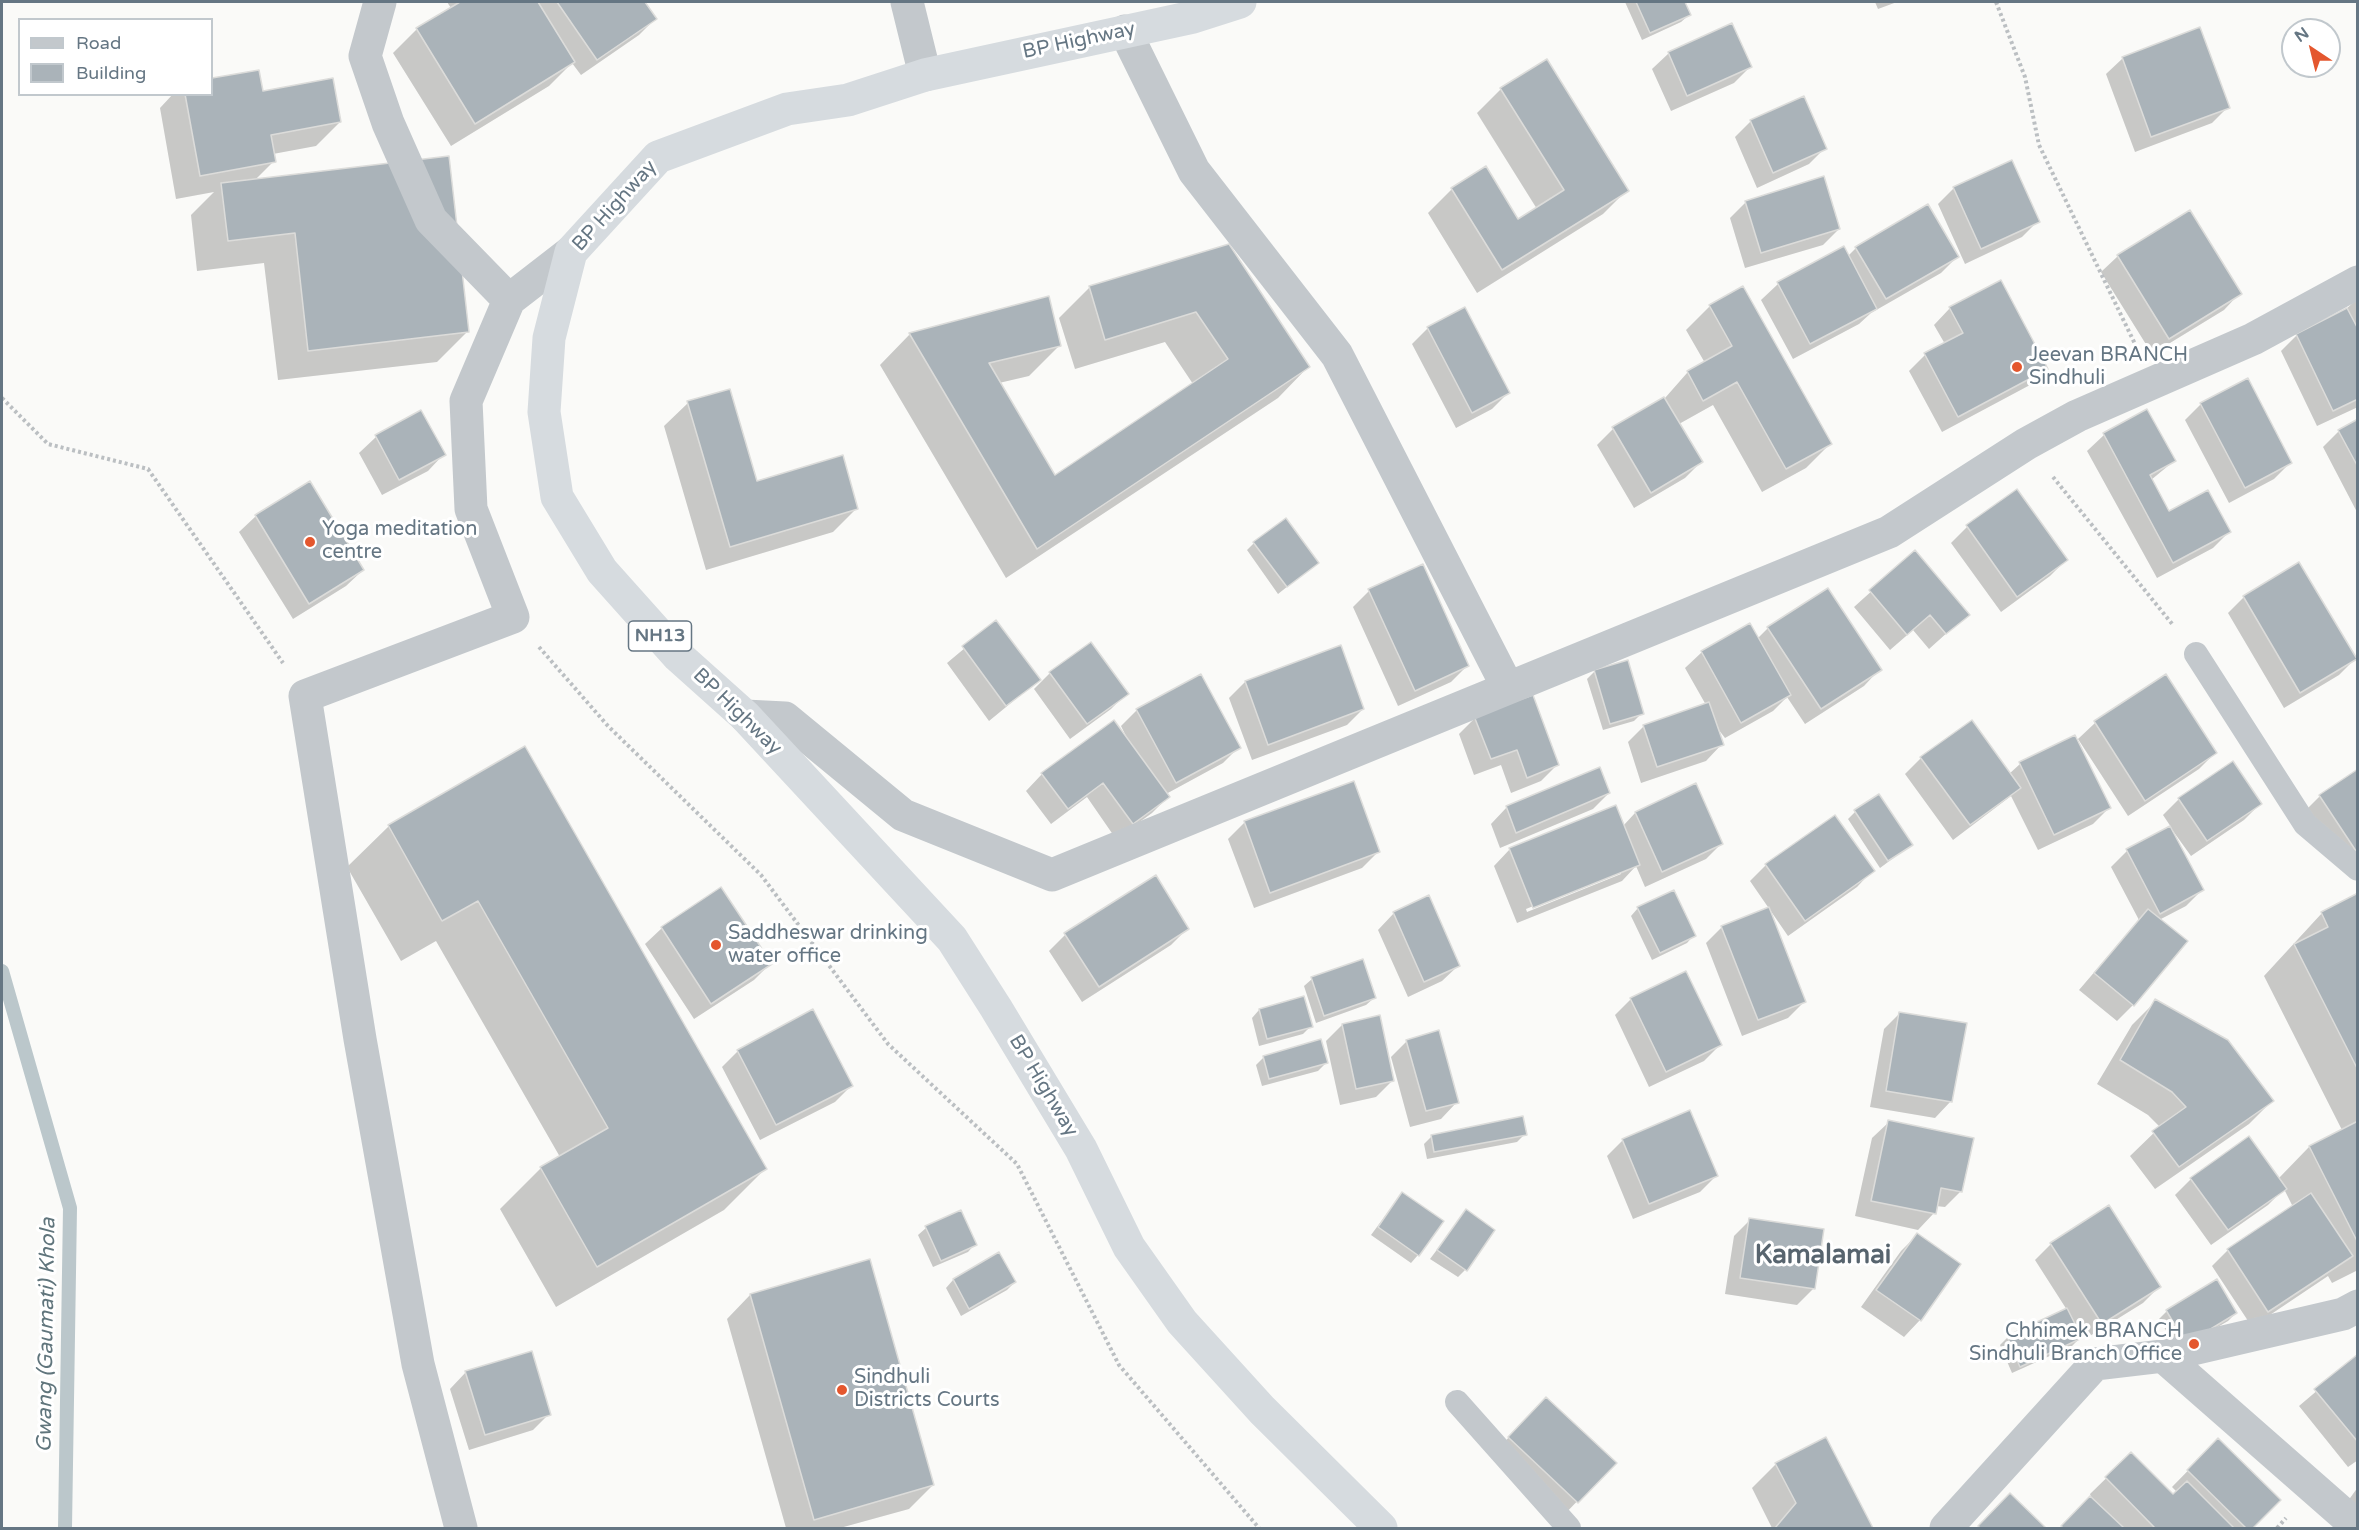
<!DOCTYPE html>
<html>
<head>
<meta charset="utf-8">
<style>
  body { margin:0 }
  #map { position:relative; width:2359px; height:1530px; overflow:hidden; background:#fafaf8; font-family:"Varela Round",sans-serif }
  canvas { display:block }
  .frame { position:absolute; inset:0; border:3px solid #657683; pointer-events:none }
  .legend { position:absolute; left:18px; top:18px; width:195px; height:78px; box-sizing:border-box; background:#fff; border:2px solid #c1c8cd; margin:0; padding:8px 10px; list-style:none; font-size:18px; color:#657683 }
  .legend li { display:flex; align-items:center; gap:12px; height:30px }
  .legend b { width:30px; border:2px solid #c1c8cd }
  .north { position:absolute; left:2281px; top:18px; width:60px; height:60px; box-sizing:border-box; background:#fff; border:2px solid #c1c8cd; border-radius:50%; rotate:325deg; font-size:16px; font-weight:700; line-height:24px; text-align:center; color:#657683 }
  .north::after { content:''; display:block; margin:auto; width:21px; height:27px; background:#e4572e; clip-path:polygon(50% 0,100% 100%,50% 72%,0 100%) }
</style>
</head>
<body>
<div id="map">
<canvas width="2359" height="1530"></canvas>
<div class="frame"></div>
<ul class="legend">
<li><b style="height:8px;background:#c3c8cc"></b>Road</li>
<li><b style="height:16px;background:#aab3b9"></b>Building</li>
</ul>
<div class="north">N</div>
</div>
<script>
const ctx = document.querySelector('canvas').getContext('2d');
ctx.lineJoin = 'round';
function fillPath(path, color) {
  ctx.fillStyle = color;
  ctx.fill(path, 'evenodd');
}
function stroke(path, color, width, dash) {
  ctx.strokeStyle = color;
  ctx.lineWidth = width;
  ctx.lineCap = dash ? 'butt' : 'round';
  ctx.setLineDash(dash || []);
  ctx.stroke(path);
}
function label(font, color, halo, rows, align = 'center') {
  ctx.font = font + ' "Varela Round",sans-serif';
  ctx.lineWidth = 6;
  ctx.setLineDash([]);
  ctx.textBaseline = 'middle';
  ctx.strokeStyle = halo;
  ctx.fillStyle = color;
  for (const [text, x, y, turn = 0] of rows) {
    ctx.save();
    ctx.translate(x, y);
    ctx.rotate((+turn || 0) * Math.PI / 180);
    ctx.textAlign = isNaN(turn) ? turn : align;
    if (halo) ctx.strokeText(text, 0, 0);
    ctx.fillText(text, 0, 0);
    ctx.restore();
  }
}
fillPath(new Path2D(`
  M447 2H643L655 19 639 35 581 75 572 63 549 86 451 146 393 53 417 29 451 8Z
  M1625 2H1683L1689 15 1681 22 1642 40Z
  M1875 2H1897L1878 9Z
  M1669 53 1750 67 1734 83 1671 111 1652 69Z
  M2123 58 2228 107 2212 123 2135 152 2106 74Z
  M258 72 262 93 340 122 316 146 273 154 274 161 255 180 468 331 437 362 278 380 264 263 197 271 191 215 214 192 176 199 160 108 173 94H212V80Z
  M1501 89 1627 190 1603 214 1477 293 1428 213 1452 189 1518 221 1537 209 1477 113Z
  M1751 121 1825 148 1809 164 1757 188 1735 137Z
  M1954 188 2038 221 2022 237 1965 264 1938 204Z
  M1746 202 1839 229 1823 245 1745 268 1730 218Z
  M2189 212 2240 293 2224 310 2152 354 2101 272 2118 256Z
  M1229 246 1308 367 1278 398 1006 578 880 365 910 334 1060 345 1029 376 999 383 1055 477 1193 384 1165 342 1075 369 1059 318 1090 287Z
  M1843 248 1848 256 1856 248 1957 257 1941 273 1871 313 1859 324 1793 359 1761 300 1778 284Z
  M1743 288 1830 444 1806 468 1762 492 1713 405 1679 424 1701 462 1685 478 1634 508 1597 445 1613 429 1665 398 1687 373 1705 363 1686 330 1710 306Z
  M2358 298V407L2317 426 2281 351 2297 335 2344 311Z
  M1950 308 2046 369 2030 385 1942 432 1909 371 1925 355 1945 344 1934 325Z
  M1428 328 1508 393 1492 409 1456 428 1412 344Z
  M688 403 756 483 857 508 833 532 706 570 664 426Z
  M2201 404 2290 463 2274 479 2229 503 2185 420Z
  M2147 411 2174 461 2151 480 2169 513 2229 532 2213 548 2157 578 2087 451 2104 435Z
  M421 412 444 454 428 471 382 495 359 453 376 437Z
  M2358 421V514L2323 447 2339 431Z
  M2016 491 2066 560 2050 576 2001 612 1951 543 1967 527Z
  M256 516 363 570 346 586 293 619 239 532Z
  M1254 543 1317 563 1278 594 1247 550Z
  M1915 552 1968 614 1929 649 1913 630 1890 650 1854 607Z
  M1369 591 1467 666 1451 682 1398 706 1353 607Z
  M2244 597 2355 659 2339 675 2284 708 2228 613Z
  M996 622 1039 680 989 721 947 663Z
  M1768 628 1880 669 1864 686 1805 724 1787 697 1773 711 1725 738 1715 725 1722 744 1706 761 1641 783 1628 742 1644 726 1706 705 1685 668 1702 652 1757 639Z
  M1595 671 1642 713 1634 721 1603 730 1587 679Z
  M1050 673 1127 693 1111 709 1070 739 1034 689Z
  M2165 676 2215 753 2199 769 2128 816 2078 739 2095 723Z
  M1245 682 1363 709 1347 725 1252 760 1229 698Z
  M1137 710 1239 747 1223 763 1166 794 1168 797 1152 813 1116 839 1087 797 1051 824 1026 791 1042 774 1126 736 1121 726Z
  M1475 718 1557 765 1541 781 1511 793 1501 765 1474 775 1459 734Z
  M2074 737 2109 808 2093 824 2038 850 2011 796 1953 840 1905 774 1921 758 2009 774 2020 764Z
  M524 748 765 1169 724 1210 556 1307 500 1209 541 1168 560 1157 436 941 401 961 347 867 389 826Z
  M2358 771V858L2304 812 2320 796Z
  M1353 783 1378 852 1362 868 1254 908 1228 839 1244 823Z
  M1695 785 1722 843 1706 859 1645 887 1636 866 1622 881 1517 923 1494 866 1510 849 1623 826 1635 813ZM1621 871V874L1527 912 1526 909Z
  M1609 793 1593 809 1500 848 1491 824 1507 807Z
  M2179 799 2260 804 2244 820 2191 856 2173 831 2172 832 2202 890 2186 906 2159 920 2133 1005 2117 1021 2079 990 2139 920 2111 867 2127 851 2171 827 2163 815Z
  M1855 812 1911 845 1880 868 1848 819Z
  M1766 865 1873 870 1857 887 1788 936 1750 881Z
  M720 889 770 964 754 980 694 1019 645 944 662 928Z
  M2358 894V1270L2332 1283 2328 1276 2252 1327 2212 1266 2228 1250 2293 1207 2284 1189 2268 1205 2211 1245 2175 1195 2191 1179H2278L2309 1147 2342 1130 2264 976 2322 913Z
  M1638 908 1694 935 1687 943 1652 960 1631 916Z
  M1394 913 1459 965 1442 981 1408 997 1378 930Z
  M1722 927 1804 1002 1788 1018 1742 1036 1706 943Z
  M1187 929 1171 945 1082 1002 1049 951 1065 935Z
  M1312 979 1374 998 1366 1005 1316 1023 1304 986Z
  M1631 999 1720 1045 1704 1061 1649 1087 1615 1015Z
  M2156 1001 2272 1101 2249 1124 2155 1189 2130 1156 2160 1127 2148 1115 2097 1084 2132 1025Z
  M1259 1010 1311 1026 1303 1034 1259 1046 1252 1018Z
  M1900 1013 1951 1101 1935 1118 1870 1107 1884 1029Z
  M1342 1025 1392 1081 1376 1097 1340 1105 1326 1041Z
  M1407 1041 1457 1102 1441 1119 1410 1127 1391 1057Z
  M738 1051 851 1086 835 1102 760 1140 722 1067Z
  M1264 1057 1326 1063 1318 1071 1262 1086 1256 1065Z
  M1889 1122 1961 1191 1945 1207 1936 1206 1934 1213 1918 1230 1855 1216 1872 1138Z
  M1525 1134 1517 1142 1427 1159 1424 1144 1432 1136Z
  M1623 1140 1716 1176 1700 1192 1633 1219 1607 1156Z
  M1402 1193 1418 1255 1411 1263 1371 1235Z
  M1466 1211 1465 1270 1458 1277 1430 1259Z
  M1750 1220 1822 1230 1813 1289 1797 1305 1725 1294 1734 1236Z
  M926 1228 975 1244 968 1252 933 1267 918 1235Z
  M1917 1235 1959 1265 1920 1320 1904 1337 1861 1307 1901 1251Z
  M2051 1244 2159 1287 2143 1303 2085 1339 2074 1325 2080 1338 2072 1346 2012 1373 2000 1345 2008 1337 2067 1310 2035 1260Z
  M998 1254 1015 1282 1007 1290 961 1316 946 1288 953 1280Z
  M2216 1281 2236 1313 2228 1321 2178 1350 2159 1319 2167 1311Z
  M750 1295 933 1485 909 1509 840 1528H786L727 1319Z
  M2358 1356V1460L2348 1467 2299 1406Z
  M466 1372 549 1414 533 1430 469 1450 450 1389Z
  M1530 1415 1614 1463 1561 1518 1493 1454Z
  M1825 1439 1871 1528H1772L1752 1488 1776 1464Z
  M2218 1440 2279 1500 2251 1528H2060L2091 1497 2090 1494 2131 1454 2173 1497 2177 1492 2172 1487Z
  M2358 1487V1524L2340 1512Z
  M2010 1495 2044 1528H1977Z`), '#0003');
stroke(new Path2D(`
  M2 971 70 1208 65 1528`), '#bbc7cb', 14);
const building = new Path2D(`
  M460 2H538L575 62 475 124 416 28Z
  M557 2H645L657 19 597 60Z
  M1636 2H1685L1691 15 1650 33Z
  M1732 23 1752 67 1687 96 1668 52Z
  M2200 27 2230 108 2151 137 2122 57Z
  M1547 59 1629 191 1502 270 1451 188 1486 166 1518 219 1564 190 1500 88Z
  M259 70 263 91 333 78 341 122 271 135 276 162 200 176 185 94H212V78Z
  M1804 96 1827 149 1773 173 1750 120Z
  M449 156 469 332 308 351 295 233 228 241 221 183Z
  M2012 160 2040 222 1981 249 1953 187Z
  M1824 176 1840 229 1761 253 1745 201Z
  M1928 204 1959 257 1886 299 1855 247Z
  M2190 210 2242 294 2169 339 2117 255Z
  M1229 244 1310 367 1037 549 909 333 1049 296 1061 346 989 363 1055 475 1228 359 1196 312 1105 340 1089 286Z
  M1844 246 1877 309 1810 344 1777 282Z
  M2001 280 2048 369 1958 417 1924 353 1963 333 1949 307Z
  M1743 286 1832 444 1786 469 1737 382 1703 401 1687 371 1732 346 1709 305Z
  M1465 307 1510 393 1472 413 1427 327Z
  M2347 308 2358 329V399L2333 411 2296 334Z
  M2248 378 2292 463 2245 488 2200 403Z
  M730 389 757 481 843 455 858 509 730 547 687 401Z
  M1664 397 1703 462 1651 493 1612 427Z
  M2147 409 2176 461 2150 475 2169 511 2208 490 2231 532 2173 563 2103 433Z
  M421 410 446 455 399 480 375 435Z
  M2358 419V467L2338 430Z
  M310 481 364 570 309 604 255 515Z
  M2017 489 2068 560 2017 597 1966 525Z
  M1286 518 1319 563 1287 587 1253 542Z
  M1915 550 1970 615 1946 634 1930 615 1907 635 1869 590Z
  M2299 562 2357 659 2300 693 2243 596Z
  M1423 564 1469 666 1415 691 1368 589Z
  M1828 588 1882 670 1821 709 1767 627Z
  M996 620 1041 680 1006 706 962 646Z
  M1750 623 1791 695 1741 723 1701 651Z
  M1091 642 1129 694 1087 724 1049 672Z
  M1341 645 1364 709 1268 745 1245 681Z
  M1628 660 1644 714 1610 724 1594 670Z
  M1201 674 1241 748 1176 783 1136 709Z
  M2166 674 2217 753 2145 801 2094 721Z
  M1533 695 1559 765 1527 778 1517 750 1491 759 1474 716Z
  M1709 702 1724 745 1657 767 1643 725Z
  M1114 720 1170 797 1133 824 1103 783 1068 809 1041 773Z
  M1972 720 2021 788 1970 825 1920 757Z
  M2075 735 2111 808 2054 835 2019 762Z
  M525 746 767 1169 597 1267 540 1167 608 1128 478 901 442 921 388 825Z
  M2233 761 2262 804 2207 841 2178 798Z
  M1600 767 1610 793 1516 833 1506 806Z
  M2358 769V854L2319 795Z
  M1354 781 1380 852 1270 893 1244 821Z
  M1696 783 1723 844 1662 872 1635 812Z
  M1879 794 1913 845 1888 861 1854 810Z
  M1616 805 1640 865 1533 908 1509 848Z
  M1835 815 1875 871 1805 921 1765 864Z
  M2170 826 2204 890 2160 914 2126 849Z
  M1156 875 1189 929 1099 987 1064 933Z
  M721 887 772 964 711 1004 661 927Z
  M1674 890 1696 936 1660 953 1637 907Z
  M2358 893V1070L2294 944 2328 927 2321 912Z
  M1429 895 1460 966 1424 982 1393 912Z
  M1769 907 1806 1002 1758 1020 1721 926Z
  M2148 909 2188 941 2134 1006 2094 973Z
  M1363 959 1376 998 1324 1016 1311 977Z
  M1686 971 1722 1045 1666 1072 1630 998Z
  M1304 996 1313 1027 1267 1039 1259 1009Z
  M2155 999 2228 1040 2274 1101 2179 1167 2152 1131 2186 1107 2172 1092 2120 1060Z
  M813 1009 853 1086 776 1125 737 1050Z
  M1899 1012 1967 1023 1952 1102 1886 1091Z
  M1380 1015 1394 1081 1356 1089 1342 1024Z
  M1439 1030 1459 1103 1426 1111 1406 1040Z
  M1321 1039 1328 1063 1269 1079 1263 1056Z
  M1690 1110 1718 1176 1649 1204 1622 1139Z
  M1523 1116 1527 1135 1434 1152 1431 1135Z
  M1888 1120 1974 1138 1962 1192 1941 1188 1936 1214 1871 1201Z
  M2358 1121V1243L2309 1146Z
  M2249 1136 2287 1189 2228 1230 2190 1178Z
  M1402 1192 1444 1221 1419 1256 1378 1227Z
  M2311 1193 2353 1256 2268 1312 2227 1249Z
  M2109 1205 2161 1287 2102 1324 2050 1243Z
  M1466 1209 1495 1230 1467 1271 1437 1250Z
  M961 1210 977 1245 941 1261 925 1226Z
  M1749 1218 1824 1229 1815 1289 1740 1278Z
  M1917 1233 1961 1264 1921 1321 1876 1290Z
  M999 1252 1016 1282 969 1309 953 1279Z
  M870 1259 934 1485 814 1520 750 1294Z
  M2217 1279 2237 1313 2186 1344 2166 1310Z
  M2067 1308 2082 1338 2020 1367 2007 1336Z
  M532 1351 551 1415 485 1435 465 1371Z
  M2358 1354V1442L2314 1389Z
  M1546 1397 1617 1463 1578 1503 1508 1437Z
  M1826 1437 1873 1528H1775L1796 1503 1775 1463Z
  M2218 1438 2281 1500 2253 1528H2246L2187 1470Z
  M2131 1452 2173 1494 2187 1481 2234 1528H2155L2105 1477Z
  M2010 1493 2046 1528H1980L1978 1526Z
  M2090 1496 2124 1528H2063L2061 1526Z`);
fillPath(building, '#aab3b9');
stroke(building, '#dcdcda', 1.5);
stroke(new Path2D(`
  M1996 2 2025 77 2039 145 2135 344
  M2 398 48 444 148 469 283 663
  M2053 477 2173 625
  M539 647 608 726 761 875 888 1044 1017 1164 1119 1365 1259 1528
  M2277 1528 2286 1518`), '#bbbfc2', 4, [3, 3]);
stroke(new Path2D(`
  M2196 654 2305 824 2358 869
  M1457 1402 1569 1528`), '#c3c8cc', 24);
stroke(new Path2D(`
  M380 2 365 56 388 123 431 220 509 300
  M907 2 925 75
  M1125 31 1194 171 1337 355 1508 688
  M745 716 785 718 903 815 1052 875 1889 532 2026 444 2077 416 2253 339 2358 282
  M2163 1356 2358 1527
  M461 1528 418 1364 360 1039 305 696 513 617 471 509 466 401 509 300 571 252
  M1946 1528 2095 1364 2163 1356 2343 1314 2358 1306`), '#c3c8cc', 33);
stroke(new Path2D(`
  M1240 2 1193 17 925 75 848 100 787 109 658 157 571 252 549 338 544 412 557 497 602 571 678 656 745 716 952 939 996 1008 1081 1149 1129 1247 1182 1322 1262 1410 1381 1528`), '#d6dbdf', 33);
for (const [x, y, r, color] of [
  [2017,367,6,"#e4572e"],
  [310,542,6,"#e4572e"],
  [716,945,6,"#e4572e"],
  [2194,1344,6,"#e4572e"],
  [842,1390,6,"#e4572e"]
]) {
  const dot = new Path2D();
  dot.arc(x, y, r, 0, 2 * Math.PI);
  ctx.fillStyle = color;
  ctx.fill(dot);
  stroke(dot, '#fff', 2);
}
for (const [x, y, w] of [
  [660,636,63]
]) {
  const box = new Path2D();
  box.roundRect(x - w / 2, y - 15, w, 30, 4.5);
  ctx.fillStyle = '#fff';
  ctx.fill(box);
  stroke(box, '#657683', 1.5);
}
label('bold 18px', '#657683', null, [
  ["NH13",660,636]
]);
label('20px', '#657683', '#fff', [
  ["BP Highway",1079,41,-12],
  ["BP Highway",615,206,-48],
  ["BP Highway",737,712,44],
  ["BP Highway",1043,1086,59]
]);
label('20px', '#657683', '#fff', [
  ["Jeevan BRANCH",2029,356],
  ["Sindhuli",2029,379],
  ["Yoga meditation",322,530],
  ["centre",322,553],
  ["Saddheswar drinking",728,934],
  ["water office",728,957],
  ["Chhimek BRANCH",2182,1332,"right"],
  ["Sindhuli Branch Office",2182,1355,"right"],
  ["Sindhuli",854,1378],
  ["Districts Courts",854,1401]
], 'left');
label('italic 21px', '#60757c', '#fff', [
  ["Gwang (Gaumati) Khola",47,1335,-89]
]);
label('bold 26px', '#57646e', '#fff', [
  ["Kamalamai",1823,1256]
]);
</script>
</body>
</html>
